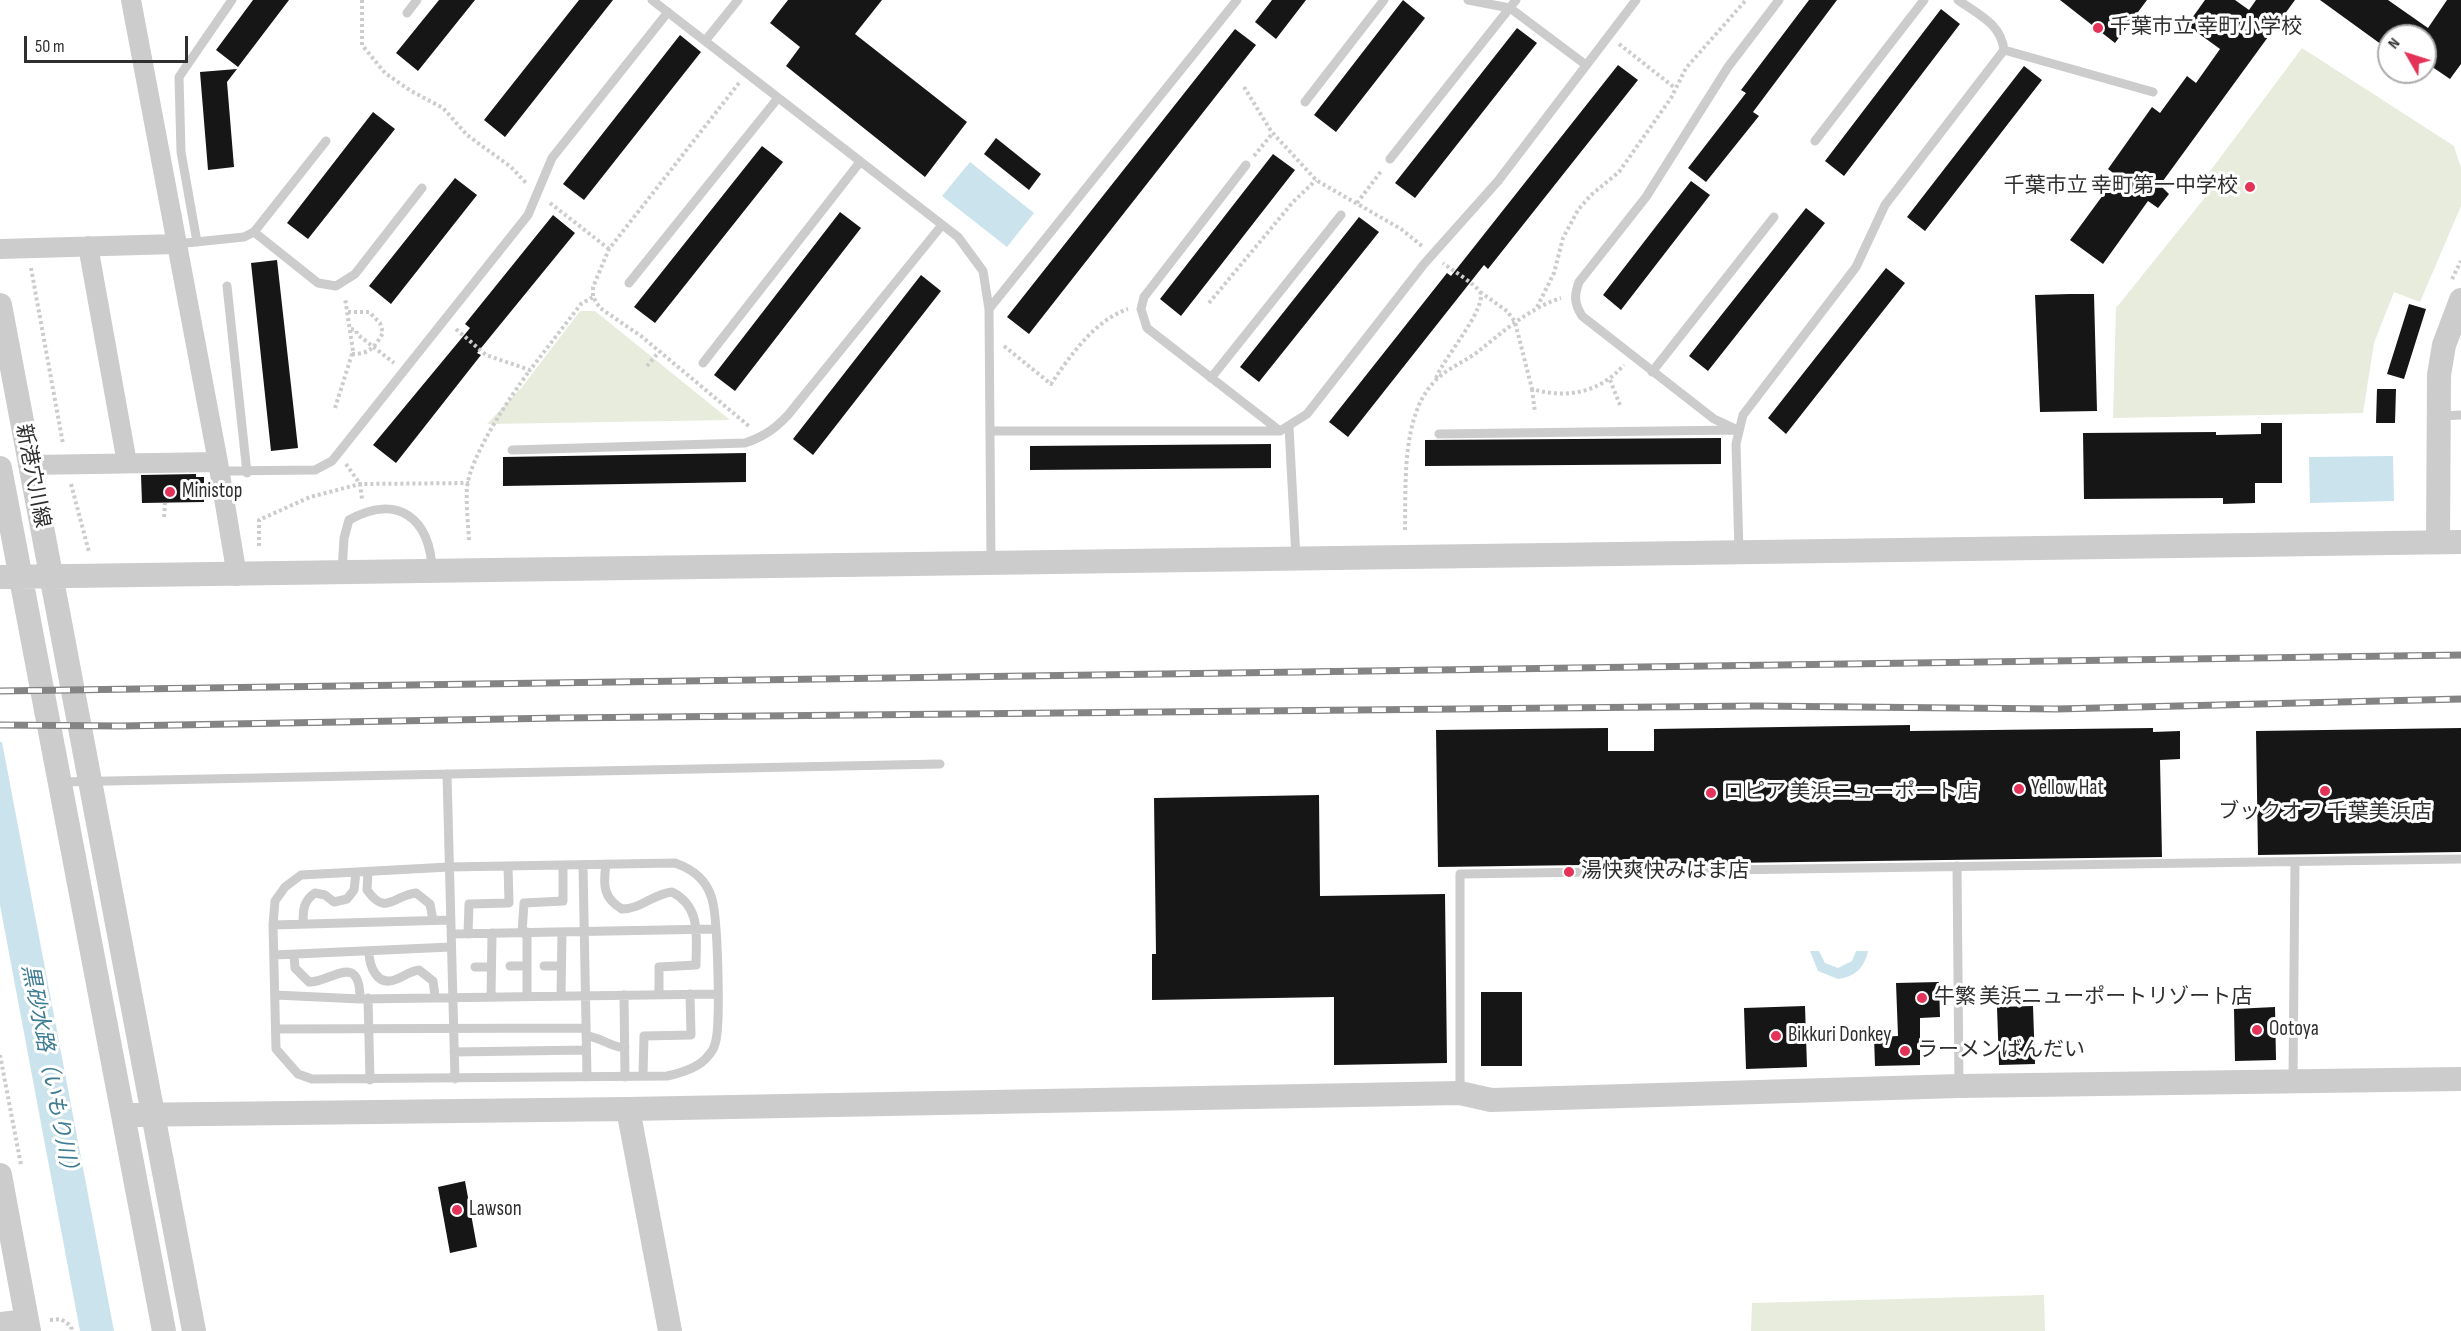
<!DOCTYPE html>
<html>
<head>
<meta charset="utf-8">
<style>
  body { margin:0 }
  #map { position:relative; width:2461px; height:1331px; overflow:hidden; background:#fff; font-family:"Sofia Sans Condensed",sans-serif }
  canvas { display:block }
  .north { position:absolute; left:2377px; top:24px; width:60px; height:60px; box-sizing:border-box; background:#fff; border:2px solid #acacac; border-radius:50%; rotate:309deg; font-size:16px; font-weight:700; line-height:24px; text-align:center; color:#2f2f2f }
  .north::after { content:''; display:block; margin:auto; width:21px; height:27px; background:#e43358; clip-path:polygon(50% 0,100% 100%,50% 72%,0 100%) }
  .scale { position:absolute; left:24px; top:36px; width:164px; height:27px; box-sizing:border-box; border:3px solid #2f2f2f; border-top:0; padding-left:8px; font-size:18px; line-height:21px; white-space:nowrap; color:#2f2f2f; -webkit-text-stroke:4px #fff; paint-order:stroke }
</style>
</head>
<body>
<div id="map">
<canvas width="2461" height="1331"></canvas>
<div class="north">N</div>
<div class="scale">50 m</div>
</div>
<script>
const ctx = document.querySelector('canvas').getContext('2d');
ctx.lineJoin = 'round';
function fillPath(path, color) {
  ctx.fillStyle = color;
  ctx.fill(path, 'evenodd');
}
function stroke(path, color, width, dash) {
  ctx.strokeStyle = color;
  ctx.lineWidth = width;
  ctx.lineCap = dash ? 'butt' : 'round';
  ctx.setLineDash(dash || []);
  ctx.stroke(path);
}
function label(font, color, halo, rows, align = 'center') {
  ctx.font = font + ' "Sofia Sans Condensed","Noto Sans JP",sans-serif';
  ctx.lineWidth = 6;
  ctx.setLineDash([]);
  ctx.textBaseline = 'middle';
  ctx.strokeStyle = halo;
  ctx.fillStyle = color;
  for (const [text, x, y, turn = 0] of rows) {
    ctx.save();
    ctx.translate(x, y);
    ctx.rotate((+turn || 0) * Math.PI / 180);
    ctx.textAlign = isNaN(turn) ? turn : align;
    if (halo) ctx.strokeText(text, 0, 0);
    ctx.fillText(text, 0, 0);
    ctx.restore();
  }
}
fillPath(new Path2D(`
  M2302 48 2454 146 2461 168V206L2420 302 2394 292 2374 343 2363 413 2113 418 2116 308 2207 195 2202 182Z
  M580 311H595L730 420 487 424 522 387Z
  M2044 1295 2045 1331H1751L1752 1303Z`), '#e7ecdd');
fillPath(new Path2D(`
  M970 162 1034 213 1007 247 942 196Z
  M2393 456 2394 501 2310 503 2309 457Z
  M0 742H2L114 1331H80L0 905Z
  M1810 951H1819L1825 963 1838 968 1852 961 1856 951H1868C1865 967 1855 977 1838 979L1818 971Z`), '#cae3ec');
fillPath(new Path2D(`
  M253 0H289L238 67 216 50Z
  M439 0H475L418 71 396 53Z
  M579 0H613L505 137 484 120Z
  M788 0H882L855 34 967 122 925 177 786 66 800 47 770 23Z
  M1272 0H1306L1276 39 1255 22Z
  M1403 0 1425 18 1336 132 1314 115Z
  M1809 0H1837L1753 112 1759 116 1706 182 1688 168 1746 93 1741 90Z
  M2060 0H2147L2115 43Z
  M2205 0H2235L2249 10 2256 0H2295L2160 185 2169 194 2158 208 2148 201 2103 264 2070 240 2117 176 2108 169 2152 107 2160 113 2187 76 2196 83 2220 49 2187 25Z
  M2320 0H2388L2428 28 2447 0H2461V64L2450 79 2425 62V36H2389V50Z
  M1941 9 1960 24 1844 176 1825 161Z
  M1517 28 1537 43 1415 198 1395 183Z
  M1235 29 1256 45 1029 334 1007 317Z
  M680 35 701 52 584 200 563 184Z
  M1618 65 1638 80 1488 269 1484 265 1348 437 1329 422 1447 273 1451 276Z
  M2024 66 2042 80 1925 231 1907 217Z
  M237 69 227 82 234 167 208 170 200 72Z
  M373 112 395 129 308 239 287 223Z
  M996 138 1041 174 1029 190 984 154Z
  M762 146 783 162 655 323 634 307Z
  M1273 154 1295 170 1181 316 1160 299Z
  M455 178 477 195 391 304 369 286Z
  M1691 181 1710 195 1621 310 1603 295Z
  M1806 208 1825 223 1708 371 1689 356Z
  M840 212 861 228 735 391 714 375Z
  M553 215 575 233 477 353 481 355 396 463 373 445 470 328 465 324Z
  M1359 217 1379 232 1259 382 1240 367Z
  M277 260 298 448 271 451 251 263Z
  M1886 268 1905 283 1786 434 1768 418Z
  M921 275 941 291 813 455 793 439Z
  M2070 294H2094L2097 411 2040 412 2035 295Z
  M2409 304 2426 309 2404 379 2387 374Z
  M2377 389H2396L2395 423H2376Z
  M2261 423H2282V483H2255V503L2223 504V498L2084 499 2083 433 2216 432V435L2261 434Z
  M1721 438V464L1425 466V440Z
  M1271 444V468L1030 470V446Z
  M746 453V482L503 486V457Z
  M196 474V477H204V502L142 503 141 475Z
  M1910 725V731L2153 728V732L2180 731V759L2160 760 2162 857 1438 867 1436 730 1608 728V751H1654V729Z
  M2461 728V852L2258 855 2256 731Z
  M1319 795 1320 896 1445 894 1447 1063 1334 1065V997L1152 1000V954H1156L1154 798Z
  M1939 982 1940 1017 1920 1018V1065L1875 1066 1874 1037 1898 1036 1896 983Z
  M1481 992H1522V1066H1481Z
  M1805 1006 1807 1067 1746 1069 1744 1008Z
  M2033 1006 2035 1064 1999 1065 1997 1007Z
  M2275 1007 2276 1060 2235 1061 2234 1009Z
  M465 1181 477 1247 450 1253 438 1187Z`), '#161616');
stroke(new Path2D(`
  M362 0V45L385 73 411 91 443 108 467 135 511 167 527 184
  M1619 44 1675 88
  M739 83 609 249 593 287V297L600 308 641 336 750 427
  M1244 87 1271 131 1316 180 1401 229 1422 246
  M1254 156 1272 134
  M550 203 609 249
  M1357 203 1382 170
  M31 268 63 444
  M2452 279 2461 261
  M1480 292 1507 311 1515 322 1532 389C1567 399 1599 393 1624 365
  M1209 303 1293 202 1316 180
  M1537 307 1554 273 1563 238 1578 210 1591 195 1619 172 1671 98 1686 68 1746 0
  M348 312H369L380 323 383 333C374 348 369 354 352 354
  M351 329 356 330 357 334 394 363
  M456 329 486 355 530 370 581 304 593 297
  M1004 346 1051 384C1070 356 1095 320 1128 309
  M647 366 659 352
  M1436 378C1443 359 1488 307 1480 292 1475 284 1452 270 1443 263
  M1610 380 1620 405
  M1532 389 1535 413
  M335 408 353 351 345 298
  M346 464 360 484 362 499
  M71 484 89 552
  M164 517 165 503
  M1405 530C1406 485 1401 415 1435 381 1447 368 1467 361 1480 350 1505 330 1530 308 1561 298
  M469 540C468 523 466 505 467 488 470 456 510 397 530 370
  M259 546V520L310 497 360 484 469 483
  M0 1055 21 1165
  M50 1320 61 1319 71 1326 72 1331`), '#ccc', 4, [3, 3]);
stroke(new Path2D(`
  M652 0 958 237 983 271 989 309 991 562
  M1468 0 1510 8 1586 65
  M407 13 417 0
  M705 41 738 0
  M2004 50 2153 92
  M1305 102 1384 0
  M1815 141 1924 0
  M1390 159 1516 0
  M1246 165 1144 297 1141 309 1147 328 1280 431
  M254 232 318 283 336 286 355 274 422 188
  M197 242 181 152 179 77 232 0
  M176 244 244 237 254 232 326 141
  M629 283 778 98
  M227 286 247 473
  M989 309 1237 0
  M703 363 860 162
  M1652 372 1774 217
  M1211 378 1341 215
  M2439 416 2461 415
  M1289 427 1296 558
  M1738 430 1714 419 1582 316C1574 303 1574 296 1579 282L1646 197 1728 67 1779 0
  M990 431H1280L1307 414 1424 264 1498 181 1636 0
  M1439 434 1734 430
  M512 450 745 443C763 437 775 429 788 415L942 225
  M220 471 315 470 332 461 528 215 552 158 668 12
  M1739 552 1736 444 1743 415 1856 267 1885 205 2004 50C2001 24 1978 14 1958 0
  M342 572 344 538 349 520C397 493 431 518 432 571
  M447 774 455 1079
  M60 782 940 764
  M675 863C692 869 705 878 711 896 718 912 721 1027 715 1044 714 1048 711 1053 708 1056 699 1068 681 1073 667 1076L312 1079 298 1074 276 1049 273 925 275 901 285 887 301 875 449 867Z
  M606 864C603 885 603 898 622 909 641 909 653 894 672 892 702 907 696 938 696 965L659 967V995
  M583 865 587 1077
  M1957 866 1959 1086
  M368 872 367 890C386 917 394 895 416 893L430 904 433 920
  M303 924C303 911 303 901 315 893L325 895 334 902 347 899 354 890 356 872
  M273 925 451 920
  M522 933 524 903 563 901V865
  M451 934 715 929
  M468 934 469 904 509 903 508 866
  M369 951C369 966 377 988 397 979 405 976 410 971 419 970L433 981 435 996
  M274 955 451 947
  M294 955 295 968 309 982C330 983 360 950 360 999
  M510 966H527
  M544 966H561
  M475 967H491
  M275 995 360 999 718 994
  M624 995 625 1077
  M491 996 492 933
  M527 996V932
  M561 996 562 932
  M368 998 370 1080
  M276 1029 586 1028
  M586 1036C601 1037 610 1047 625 1048
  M454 1052 586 1050
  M643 1076 644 1036 691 1035 690 994
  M2293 1081 2295 862
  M1460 1091V874L2461 859`), '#ccc', 9);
stroke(new Path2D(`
  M131 0 218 462 237 576
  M88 246 127 463
  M0 249 176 244
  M30 465 218 462`), '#ccc', 20);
stroke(new Path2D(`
  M0 305 194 1331
  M0 468 164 1331
  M2438 542 2439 375 2444 345 2461 300
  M0 577 2461 542
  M628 1109 670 1331
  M124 1115 628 1109 1460 1093 1491 1100 1959 1086 2461 1079
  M0 1175 29 1331
  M0 1324 27 1321`), '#ccc', 24);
const rail = new Path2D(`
  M0 691 2461 655
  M0 725 121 726 560 718 1756 706 2057 709 2461 699`);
stroke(rail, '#848484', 7);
stroke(rail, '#fff', 4.5, [14]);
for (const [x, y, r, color] of [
  [2098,28,6,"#e43358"],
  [2250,187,6,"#e43358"],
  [170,492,6,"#e43358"],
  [2019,789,6,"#e43358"],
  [2325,791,6,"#e43358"],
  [1711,793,6,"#e43358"],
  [1569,872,6,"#e43358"],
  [1922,998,6,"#e43358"],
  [2257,1030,6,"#e43358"],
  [1776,1036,6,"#e43358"],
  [1905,1051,6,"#e43358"],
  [457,1210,6,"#e43358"]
]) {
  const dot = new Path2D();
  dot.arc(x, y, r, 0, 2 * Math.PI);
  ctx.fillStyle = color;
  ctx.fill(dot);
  stroke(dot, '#fff', 2);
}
label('21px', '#2f2f2f', '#fff', [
  ["千葉市立 幸町小学校",2110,28],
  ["千葉市立 幸町第一中学校",2238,187,"right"],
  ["Ministop",182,492],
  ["Yellow Hat",2031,789],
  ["ロピア 美浜ニューポート店",1723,793],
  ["ブックオフ 千葉美浜店",2325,813,"center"],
  ["湯快爽快みはま店",1581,872],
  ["牛繁 美浜ニューポートリゾート店",1934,998],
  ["Ootoya",2269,1030],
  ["Bikkuri Donkey",1788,1036],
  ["ラーメンばんだい",1917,1051],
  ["Lawson",469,1210]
], 'left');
label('21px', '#2f2f2f', '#fff', [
  ["新港穴川線",32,476,79]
]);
label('italic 22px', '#3d7c92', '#fff', [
  ["黒砂水路（いもり川）",49,1073,79]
]);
</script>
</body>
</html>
